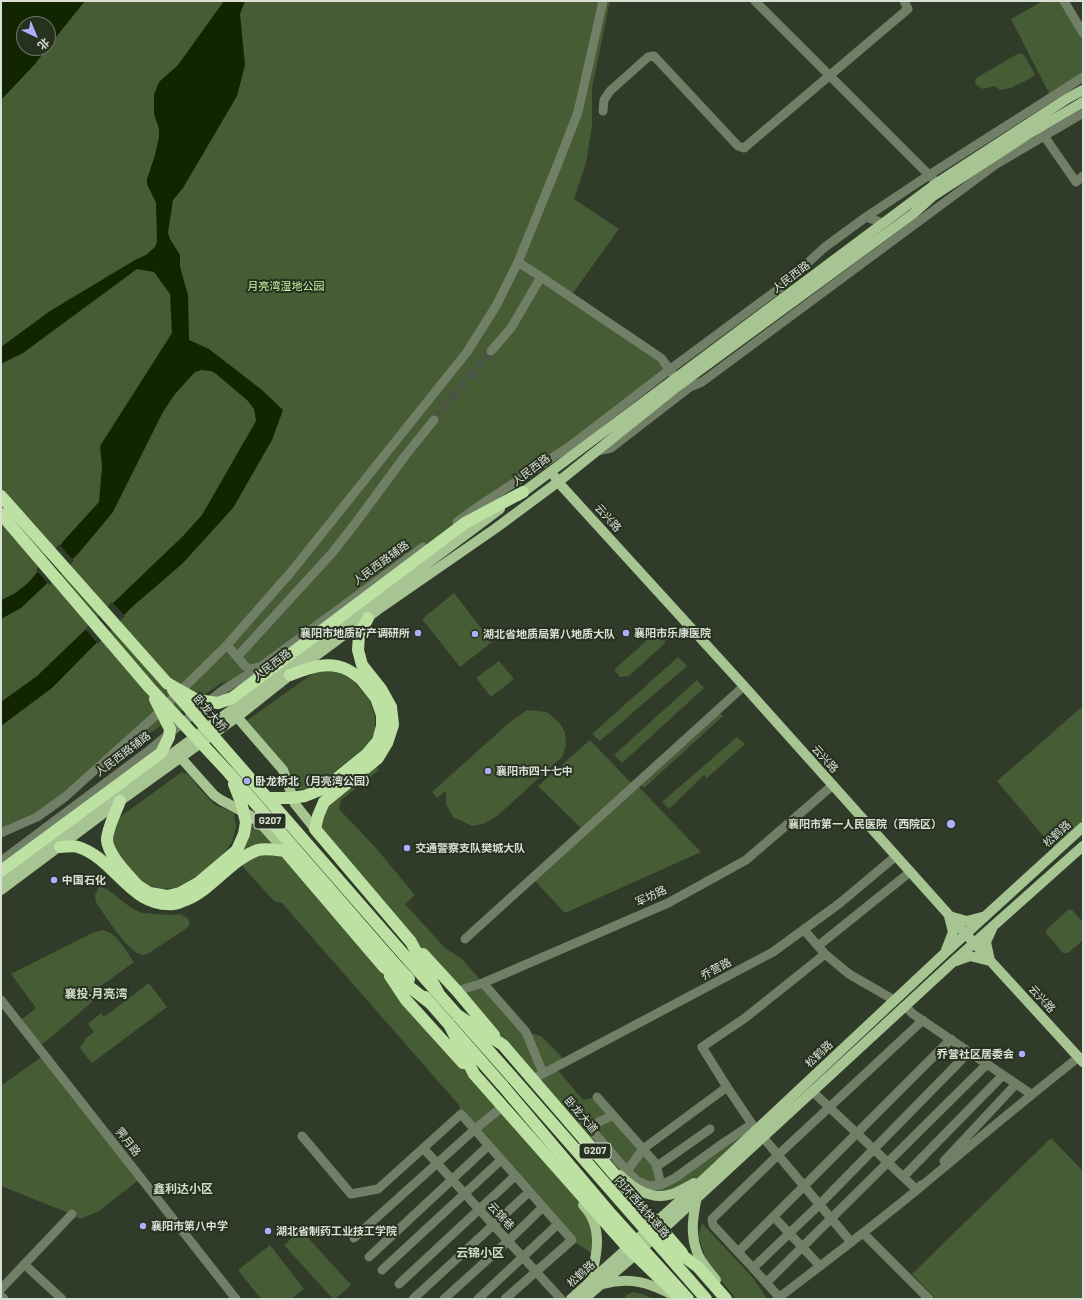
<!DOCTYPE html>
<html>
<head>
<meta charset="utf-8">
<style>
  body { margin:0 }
  #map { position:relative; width:1084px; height:1300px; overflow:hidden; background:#313b2a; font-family:Barlow,"Noto Sans SC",sans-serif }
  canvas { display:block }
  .frame { position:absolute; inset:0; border:2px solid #dae0d5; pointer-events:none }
  .north { position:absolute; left:16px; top:16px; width:40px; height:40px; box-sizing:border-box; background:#273120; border:1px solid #6f7768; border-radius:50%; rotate:136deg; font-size:11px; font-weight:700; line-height:16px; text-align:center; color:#dae0d5 }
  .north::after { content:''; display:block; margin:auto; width:14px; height:18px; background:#adaffb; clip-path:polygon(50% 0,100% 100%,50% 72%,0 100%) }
</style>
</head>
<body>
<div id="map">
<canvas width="1084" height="1300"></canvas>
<div class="frame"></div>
<div class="north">北</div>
</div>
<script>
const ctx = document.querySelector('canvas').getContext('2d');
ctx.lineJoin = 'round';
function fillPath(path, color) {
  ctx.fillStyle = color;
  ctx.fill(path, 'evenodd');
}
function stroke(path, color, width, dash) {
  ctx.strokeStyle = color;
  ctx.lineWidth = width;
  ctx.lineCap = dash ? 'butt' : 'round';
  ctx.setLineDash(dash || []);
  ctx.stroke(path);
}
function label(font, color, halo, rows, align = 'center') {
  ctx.font = font + ' Barlow,"Noto Sans SC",sans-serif';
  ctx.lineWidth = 4;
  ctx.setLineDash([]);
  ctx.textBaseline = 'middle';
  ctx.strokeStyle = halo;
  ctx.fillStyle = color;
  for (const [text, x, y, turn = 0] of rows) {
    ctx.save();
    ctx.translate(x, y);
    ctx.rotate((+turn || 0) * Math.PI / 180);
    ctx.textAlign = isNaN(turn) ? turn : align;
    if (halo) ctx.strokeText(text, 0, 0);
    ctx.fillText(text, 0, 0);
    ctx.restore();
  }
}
fillPath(new Path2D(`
  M73 1H610L592 88V125L586 163 574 199 619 229 570 297 669 370 260 667 237 681 221 683 80 783 65 797 1 833V86L33 48H48V30Z
  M1043 1H1064L1083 33V77L1051 97 1011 19Z
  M1019 53 1024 55 1035 74 1033 77 1011 88 1000 90 995 86 983 89 975 84 976 78Z
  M454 593 492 642 460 667 422 619Z
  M656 632 666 642 629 676 620 677 614 670Z
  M678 657 687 666 600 741 592 734Z
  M499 661 514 679 491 697 476 678Z
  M319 669 340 671 353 681 369 699 375 716V732L368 745 321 782 308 790 295 789 245 722Z
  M697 680 704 688 622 763 614 755Z
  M1083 706V827L1056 851 997 781Z
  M527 710 547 712 558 721 565 732 566 745 562 757 496 817 483 824 472 826 453 817 446 804V791L437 798 432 792 510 722Z
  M718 710 723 716 644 788 638 783Z
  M737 737 745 744 707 778 704 775 669 809 662 802Z
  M590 740 634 786 584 831 538 786Z
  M373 762 379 770 341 800 339 809 376 848 415 895 405 904 445 948 462 959 526 1032 541 1036 566 1061 555 1067 583 1100 597 1097 665 1183 752 1124 756 1130 705 1178 652 1196 626 1180 315 830 318 816Z
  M182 772 190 776 200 789 215 805 234 813 236 827 232 842 223 854 191 882 177 888 159 889 140 881 117 851 111 840 117 819Z
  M638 786 701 852 565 913 534 880Z
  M251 824 260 828 273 845 242 851 249 838Z
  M258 850 285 851 591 1213 597 1257 572 1240 461 1114 459 1105 282 903 274 901 243 867 240 860Z
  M99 887 107 889 130 907 142 913 171 915 181 914 188 919 190 923 187 928 149 953C147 954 145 955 143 955 130 955 103 913 96 902L95 895Z
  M1068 910H1072L1083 922V940L1068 953H1063L1046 933V930Z
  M102 930C118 933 125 950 134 962L90 994V998L93 1001 50 1038 38 1047 18 1022 36 1008 11 974 92 933Z
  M149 983 167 1007 92 1063 79 1047 85 1042 84 1040 94 1032 88 1024 101 1013 104 1017Z
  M44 1055 141 1178 99 1211 80 1219 71 1214 1 1186V1086Z
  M1051 1138 1083 1171V1298L936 1299 912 1274Z
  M702 1223 754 1279 767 1299H736L708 1264 698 1236Z
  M301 1230 351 1285 335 1299H333L284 1245Z
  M270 1245 304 1289 291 1299H261L238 1270Z
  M633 1292 642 1294 654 1299H626L625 1297 626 1295Z`), '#465c35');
fillPath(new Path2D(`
  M1 1H85L48 47V24H24V48H47L35 64 1 100Z
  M224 1H245L240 14 245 65 237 96 183 188 173 200 168 233 170 239 180 255V267L188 295 189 340 209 349 262 390 283 410 272 440 233 508 182 564 132 607 52 688 1 726V702L37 676 183 536 202 515 256 421 254 409 248 401 215 373 211 371 201 370 195 372 175 394 163 412 113 512 78 554 21 608 1 619V600L14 594 28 583 67 537 99 502 102 467 100 446 172 333 170 294 154 272 137 269 23 353 1 364V347L50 311 135 260 146 255 155 247 157 242 156 203 147 184V179L155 155 159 137V129L154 114V95L159 82 178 65Z`), '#112600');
fillPath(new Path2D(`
  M59 544 74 561 49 585 36 570Z
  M112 602 125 616 98 644 85 629Z`), '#313b2a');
stroke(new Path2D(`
  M434 420 491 351`), '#4a5444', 9, [9, 4.5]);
stroke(new Path2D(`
  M755 1 933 179
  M1064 1 1083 33
  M603 111 604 100 610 91 648 57 654 56 738 146 744 148 908 9 904 1
  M1042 133 1076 182 1083 176
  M866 217 883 223
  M518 262 541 277
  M491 351 511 328 541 277 661 358 673 374
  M597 451 611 448 690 387 702 382 995 165 1083 113
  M479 506 570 446 669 370 781 287 825 247 866 217 929 175 1083 77
  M457 522 479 506 485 504
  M227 645 245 666 250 669 260 667 423 547
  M237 657 333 552 360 517 405 456 434 420
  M1 833 37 817 65 797 154 717 227 645 291 572 467 352 496 306 518 262 557 166 578 112 603 1
  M1 861 148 751 223 690 257 669
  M804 930 825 954 849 974 894 1000
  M465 939 744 686
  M818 946 910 872
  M483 983 526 1032 543 1073
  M457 991 483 983 668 903 746 860 833 785
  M1 1000 236 1299
  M905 1006 913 1014 1031 1094
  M923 1020 778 1155 712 1219 713 1225 738 1252 951 1039
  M533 1079 773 952 840 903 896 856
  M727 1087 702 1047 745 1018 825 954
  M812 1091 917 1190 921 1185
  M597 1097 643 1149 727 1087 756 1130
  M613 1115 589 1127 627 1171 637 1181 649 1186 661 1185
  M302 1136 351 1194 378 1189 461 1114 558 1224 478 1299
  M762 1136 851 1242
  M424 1149 561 1299
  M944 1161 1016 1084
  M656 1167 710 1129
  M627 1171 643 1149 656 1164 661 1185 675 1178 722 1144 752 1124
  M903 1177 1003 1075
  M774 1217 820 1266
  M863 1233 929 1299
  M354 1238 474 1130 503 1106
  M738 1252 753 1268 819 1205 969 1052
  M369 1257 488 1146
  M24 1264 62 1299
  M753 1268 779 1297
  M382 1270 501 1160
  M766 1283 987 1064
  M399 1284 515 1176
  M1 1289 72 1214
  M1 1296 4 1299
  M413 1299 529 1192
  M444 1299 508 1241 543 1207
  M505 1299 572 1240 558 1224
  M777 1299C824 1263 872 1227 918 1189 971 1145 1024 1100 1079 1057`), '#707f66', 9);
stroke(new Path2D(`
  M555 477 558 482 744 686 974 943 1083 1062
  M518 496 937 183 1068 98 1083 90
  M237 717 283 770 295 804 315 829
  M181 758 214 795 221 800 251 816 262 825 285 851
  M1 880 230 711 500 509
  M1 890 120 801 237 717 290 675 379 609 496 528 558 482 674 389 913 214 933 196 1027 135 1083 102
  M946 950 953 932 949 916 967 921 982 917
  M956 961 970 956 990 961 986 942 992 929
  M620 1175C633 1188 652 1201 672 1194 680 1191 687 1187 694 1183
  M697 1197C693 1215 690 1234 697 1252 700 1262 710 1272 716 1280
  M583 1205C604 1227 597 1255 590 1282
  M603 1284C630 1276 650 1283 675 1296
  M571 1299 705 1178 946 952 1083 827
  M584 1299 635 1255 954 961 1083 846`), '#a7c592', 10);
stroke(new Path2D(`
  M1 496 167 683
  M1 514 149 687
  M465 523 523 492
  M368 618 359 635 358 650 362 665 381 689 391 707 393 725 387 743 378 758 324 802 318 816 315 829 411 942 439 994
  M290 675C309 668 328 660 348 670 352 672 357 676 361 679
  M120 801C116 812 107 829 107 840 108 855 128 874 137 885
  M60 847C65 847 73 845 78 847 116 859 130 908 174 904 178 904 182 901 186 900 213 889 230 860 258 850 266 848 277 850 285 851L384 967 430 1003
  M398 948 512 1077
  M423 954 457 991 494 1035
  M388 956 409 979
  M390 976 406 1000 463 1063
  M425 997 502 1085
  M459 1016 503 1045 682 1253
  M449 1024 474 1074 628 1248 680 1298`), '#bce1a3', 12);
stroke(new Path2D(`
  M167 683 197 700 218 703 232 698 465 523
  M149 687 229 773 388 956
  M173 690 398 948
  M267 798H291L305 796 325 788 367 754 378 741 382 726V715L376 698 361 679
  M1 871 161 753 169 737 170 729 155 699
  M137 885 150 893 167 896 180 893 198 883 237 850 244 834 246 822 241 802 234 784
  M512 1077 706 1299
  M502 1085 611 1214 688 1299
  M659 1238 698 1267 726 1299`), '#bce1a3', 12);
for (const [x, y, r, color] of [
  [418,633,4,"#adaffb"],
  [626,633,4,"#adaffb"],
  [475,634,4,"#adaffb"],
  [488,771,4,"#adaffb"],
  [247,781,4,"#adaffb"],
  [951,824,5,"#adaffb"],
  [407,848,4,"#adaffb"],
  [54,880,4,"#adaffb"],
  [1022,1054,4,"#adaffb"],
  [143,1226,4,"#adaffb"],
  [268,1231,4,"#adaffb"]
]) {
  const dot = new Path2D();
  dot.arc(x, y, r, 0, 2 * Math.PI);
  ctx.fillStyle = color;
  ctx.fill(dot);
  stroke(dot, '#273120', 1.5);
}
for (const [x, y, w] of [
  [270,821,32],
  [595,1151,32]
]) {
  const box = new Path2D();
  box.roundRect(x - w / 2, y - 8, w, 16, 3);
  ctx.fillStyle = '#273120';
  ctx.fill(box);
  stroke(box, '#dae0d5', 1);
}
label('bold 10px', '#dae0d5', null, [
  ["G207",270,821],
  ["G207",595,1151]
]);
label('11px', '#dae0d5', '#273120', [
  ["人民西路",791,277,-37],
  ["人民西路",531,470,-37],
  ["云兴路",608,518,48],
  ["人民西路辅路",381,563,-36],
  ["人民西路",272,665,-37],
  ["卧龙大桥",210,713,49],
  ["人民西路辅路",123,754,-37],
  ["云兴路",825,759,48],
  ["松鹤路",1057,834,-42],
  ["军坊路",651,896,-25],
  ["乔营路",716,969,-28],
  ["云兴路",1042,999,47],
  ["松鹤路",819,1054,-43],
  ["卧龙大道",581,1115,49],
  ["霁月路",128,1142,52],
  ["内环西线快速路",642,1207,49],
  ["云锦巷",501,1216,47],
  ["松鹤路",581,1274,-42]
]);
label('11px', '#c3f5a0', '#273120', [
  ["月亮湾湿地公园",286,286]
]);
label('bold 11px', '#dae0d5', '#273120', [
  ["襄阳市地质矿产调研所",410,633,"right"],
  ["襄阳市乐康医院",634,633],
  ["湖北省地质局第八地质大队",483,634],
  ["襄阳市四十七中",496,771],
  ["卧龙桥北（月亮湾公园）",255,781],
  ["襄阳市第一人民医院（西院区）",942,824,"right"],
  ["交通警察支队樊城大队",415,848],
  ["中国石化",62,880],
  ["乔营社区居委会",1014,1054,"right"],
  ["襄阳市第八中学",151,1226],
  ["湖北省制药工业技工学院",276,1231]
], 'left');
label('bold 12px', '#d1ddc8', '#273120', [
  ["襄投·月亮湾",96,994],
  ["鑫利达小区",183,1189],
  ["云锦小区",480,1253]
]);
</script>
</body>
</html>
